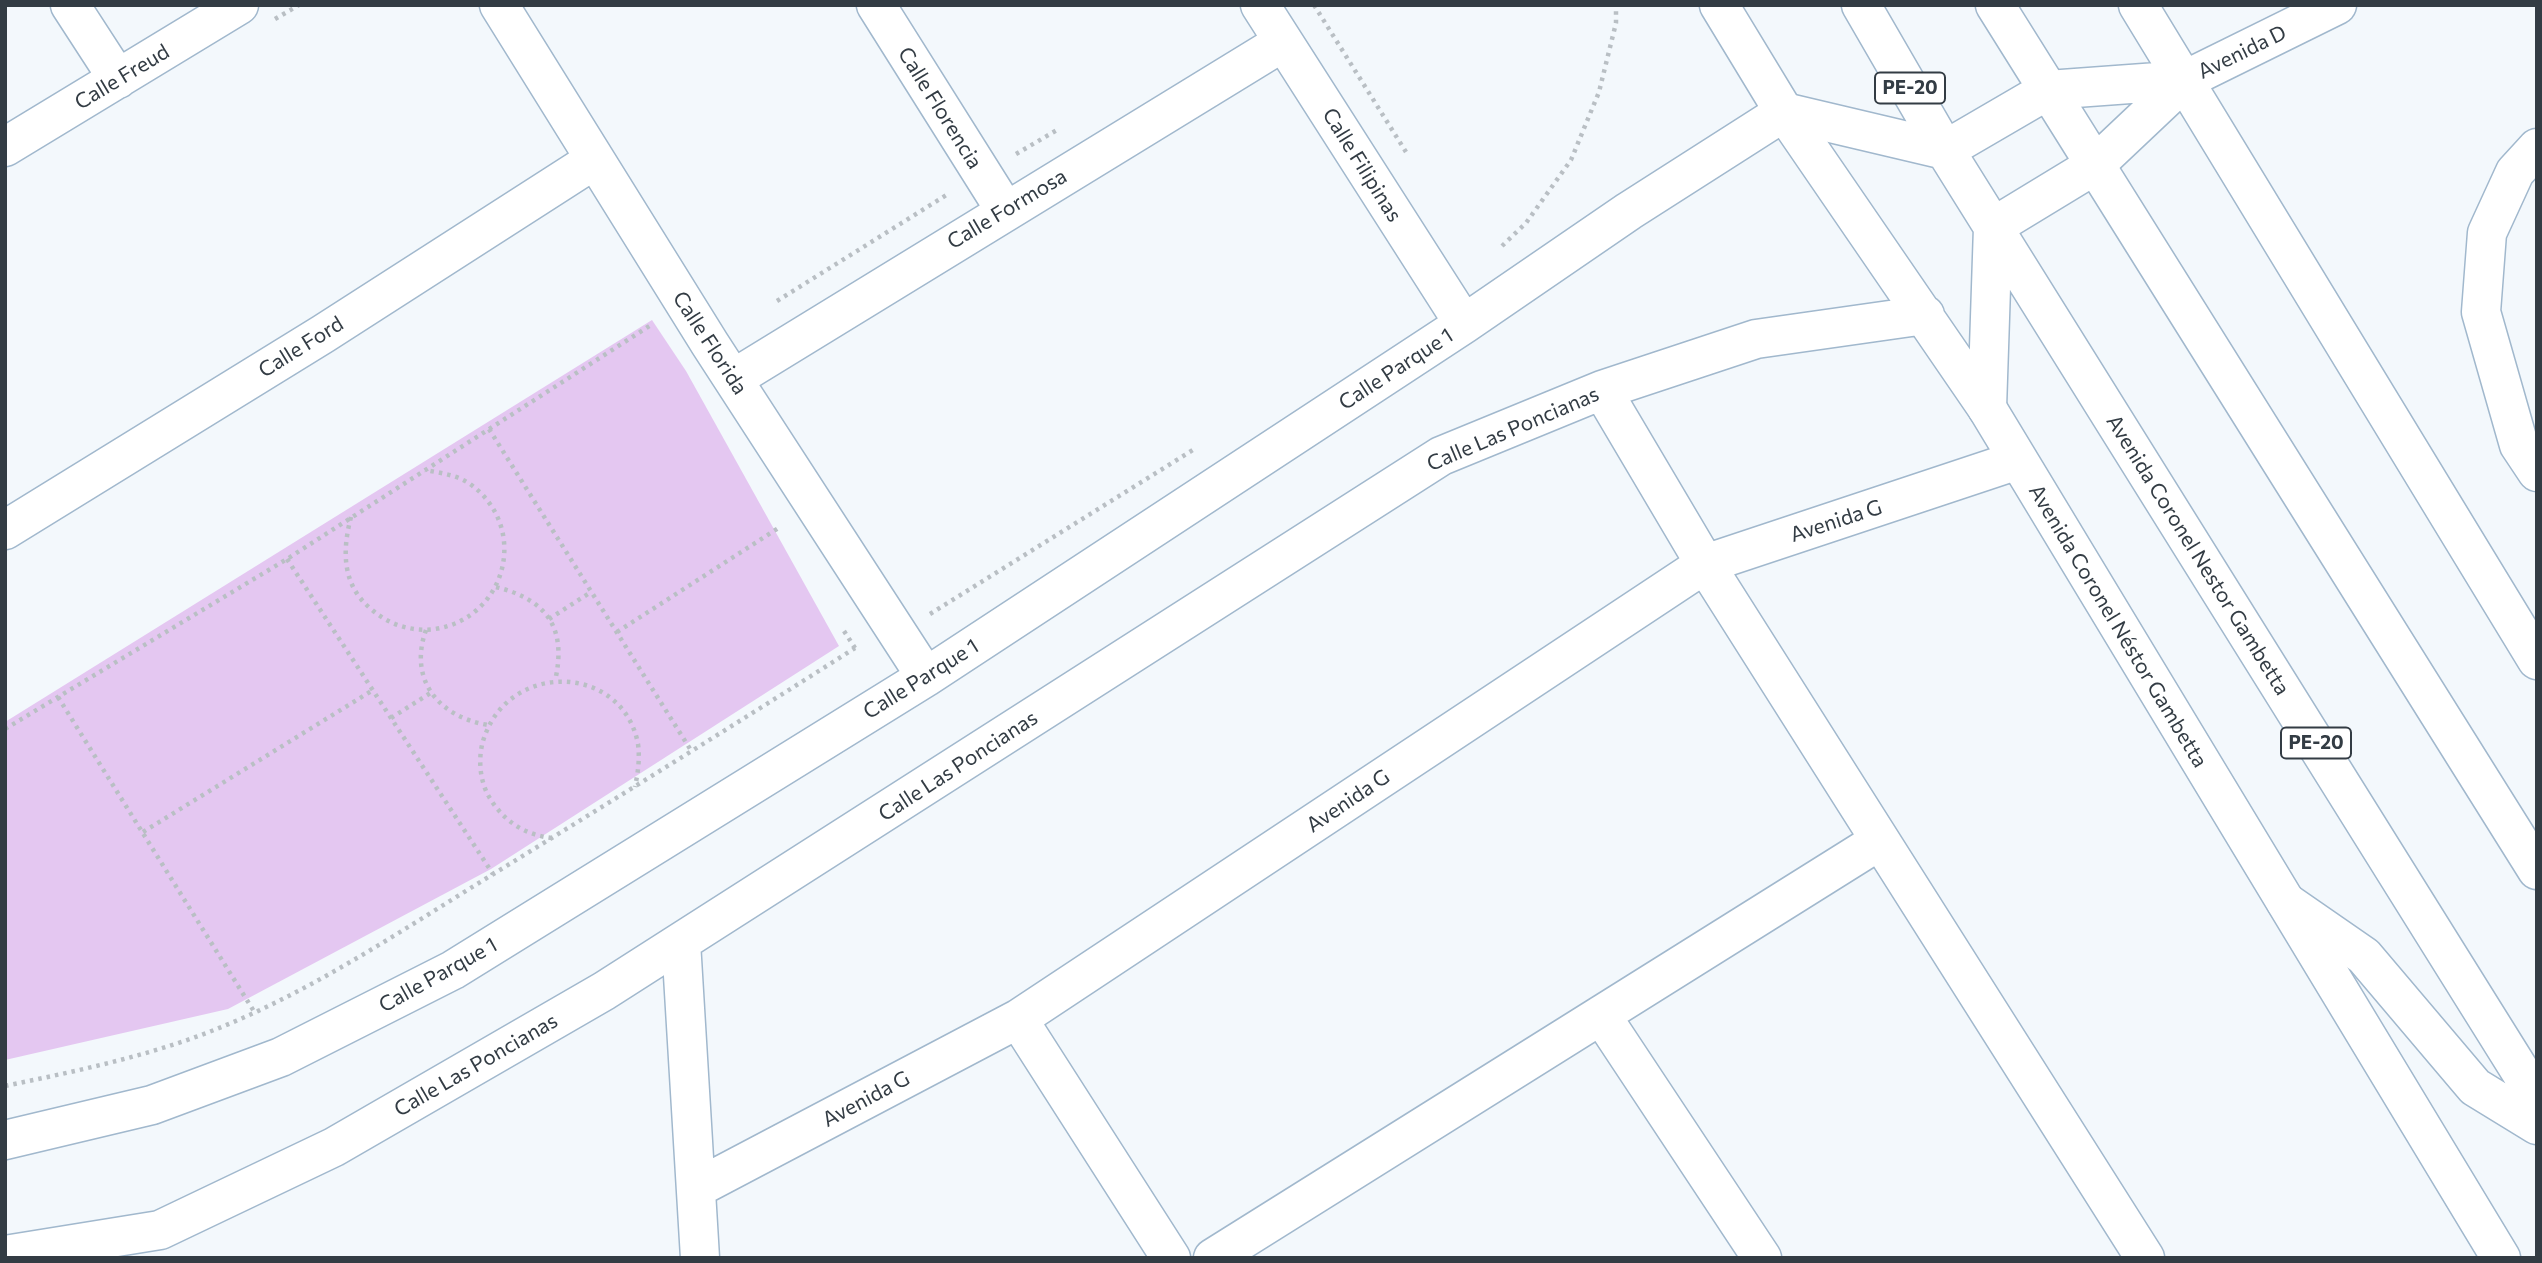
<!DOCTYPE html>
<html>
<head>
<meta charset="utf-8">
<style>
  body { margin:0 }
  #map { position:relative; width:2542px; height:1263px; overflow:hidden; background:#f3f8fc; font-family:Commissioner,sans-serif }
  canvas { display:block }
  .frame { position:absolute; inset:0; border:7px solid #333c44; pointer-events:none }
</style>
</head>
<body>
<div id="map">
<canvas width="2542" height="1263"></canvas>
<div class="frame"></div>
</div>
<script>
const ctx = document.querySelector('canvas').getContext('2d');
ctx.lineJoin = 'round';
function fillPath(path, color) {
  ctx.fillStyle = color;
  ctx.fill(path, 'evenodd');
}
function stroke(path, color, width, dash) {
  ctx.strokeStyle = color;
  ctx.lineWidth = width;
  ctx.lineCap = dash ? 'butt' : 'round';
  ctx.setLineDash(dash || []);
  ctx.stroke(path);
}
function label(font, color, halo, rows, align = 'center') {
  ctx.font = font + ' Commissioner,sans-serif';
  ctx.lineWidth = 5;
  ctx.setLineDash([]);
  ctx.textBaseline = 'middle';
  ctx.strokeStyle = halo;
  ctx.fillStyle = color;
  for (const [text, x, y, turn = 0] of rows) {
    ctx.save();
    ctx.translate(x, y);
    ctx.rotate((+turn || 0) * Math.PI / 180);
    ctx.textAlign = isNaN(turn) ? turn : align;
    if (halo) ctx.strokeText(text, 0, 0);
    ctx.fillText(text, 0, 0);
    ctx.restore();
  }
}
fillPath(new Path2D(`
  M652 320 686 371 839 646 491 869 228 1009 5 1060V722Z`), '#e4c7f1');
const minor = new Path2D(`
  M70 5 118 79
  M499 5 710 344 926 677
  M876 5 1005 210
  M1260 5 1464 324
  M1719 5 1784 112 1987 408 2501 1258
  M2138 5 2537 660
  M2048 90 2185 80
  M5 147 239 5
  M2537 148 2515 172 2487 233 2481 312 2519 445 2537 472
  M2095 165 2185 80 2337 5
  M733 379 1283 42
  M1602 390 1705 564 2145 1258
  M5 530 323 334 594 160
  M681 942 700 1258
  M1601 1015 1762 1258
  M1018 1019 1171 1258
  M5 1140 152 1105 281 1057 453 970 926 677 1464 324 1629 211 1784 112
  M697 1188 1018 1019 1705 564 2018 460
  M5 1255 160 1230 334 1147 604 991 1441 456 1602 390 1756 339 1925 315
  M1213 1258 1879 841`);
const highway = new Path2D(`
  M1861 5 1945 150 2537 1098
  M1995 5 2537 870
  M1784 112 1945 150 2048 90
  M1993 227 2095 165
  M1987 408 1993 227
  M2286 902 2364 956 2475 1087 2537 1125`);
stroke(minor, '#a1b8cd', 41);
stroke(highway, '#a1b8cd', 41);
stroke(new Path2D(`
  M1314 5 1406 152
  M275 19 299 5
  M1016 154 1057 130
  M1502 246 1526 223 1571 160 1599 92 1616 23V5
  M777 301 948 194
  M489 429 692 752
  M351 517C342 551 342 585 371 609 389 625 412 632 435 629 507 618 530 527 470 484 457 475 441 473 425 470
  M287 559 493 874
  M496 587C548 600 567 629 555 681
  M930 614 1196 448
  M549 619 591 592
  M426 630C408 680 439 717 488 725
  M844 631 855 648
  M617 632 780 527
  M58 697 255 1013
  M391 718 432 692
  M5 729 287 559 651 325
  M143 832 373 690
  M552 838C524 835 502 820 488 795 479 778 478 755 484 738 510 660 623 664 638 744 640 759 638 772 635 787
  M5 1086C67 1073 130 1060 190 1039 295 1002 388 939 482 881 607 804 731 727 855 648H860`), '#b9bfc4', 4.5, [3.5, 5]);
stroke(minor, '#fff', 38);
stroke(highway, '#fff', 38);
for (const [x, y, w] of [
  [1910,88,70],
  [2316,743,70]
]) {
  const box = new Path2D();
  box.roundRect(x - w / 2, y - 15.5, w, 31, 5);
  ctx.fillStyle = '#fff';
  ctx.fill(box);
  stroke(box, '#333c44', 2);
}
label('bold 19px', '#333c44', null, [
  ["PE-20",1910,88],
  ["PE-20",2316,743]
]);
label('21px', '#333c44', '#fff', [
  ["Avenida D",2242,52,-26],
  ["Calle Freud",122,77,-31],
  ["Calle Florencia",940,108,58],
  ["Calle Filipinas",1362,165,58],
  ["Calle Formosa",1007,209,-31],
  ["Calle Florida",710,343,57],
  ["Calle Ford",301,347,-32],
  ["Calle Parque 1",1396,369,-33],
  ["Calle Las Poncianas",1513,429,-23],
  ["Avenida G",1836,521,-18],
  ["Avenida Coronel Nestor Gambetta",2198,555,58],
  ["Avenida Coronel Néstor Gambetta",2118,626,59],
  ["Calle Parque 1",921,679,-32],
  ["Calle Las Poncianas",958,766,-33],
  ["Avenida G",1348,801,-34],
  ["Calle Parque 1",438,975,-29],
  ["Calle Las Poncianas",476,1065,-30],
  ["Avenida G",866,1099,-28]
]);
</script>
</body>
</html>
